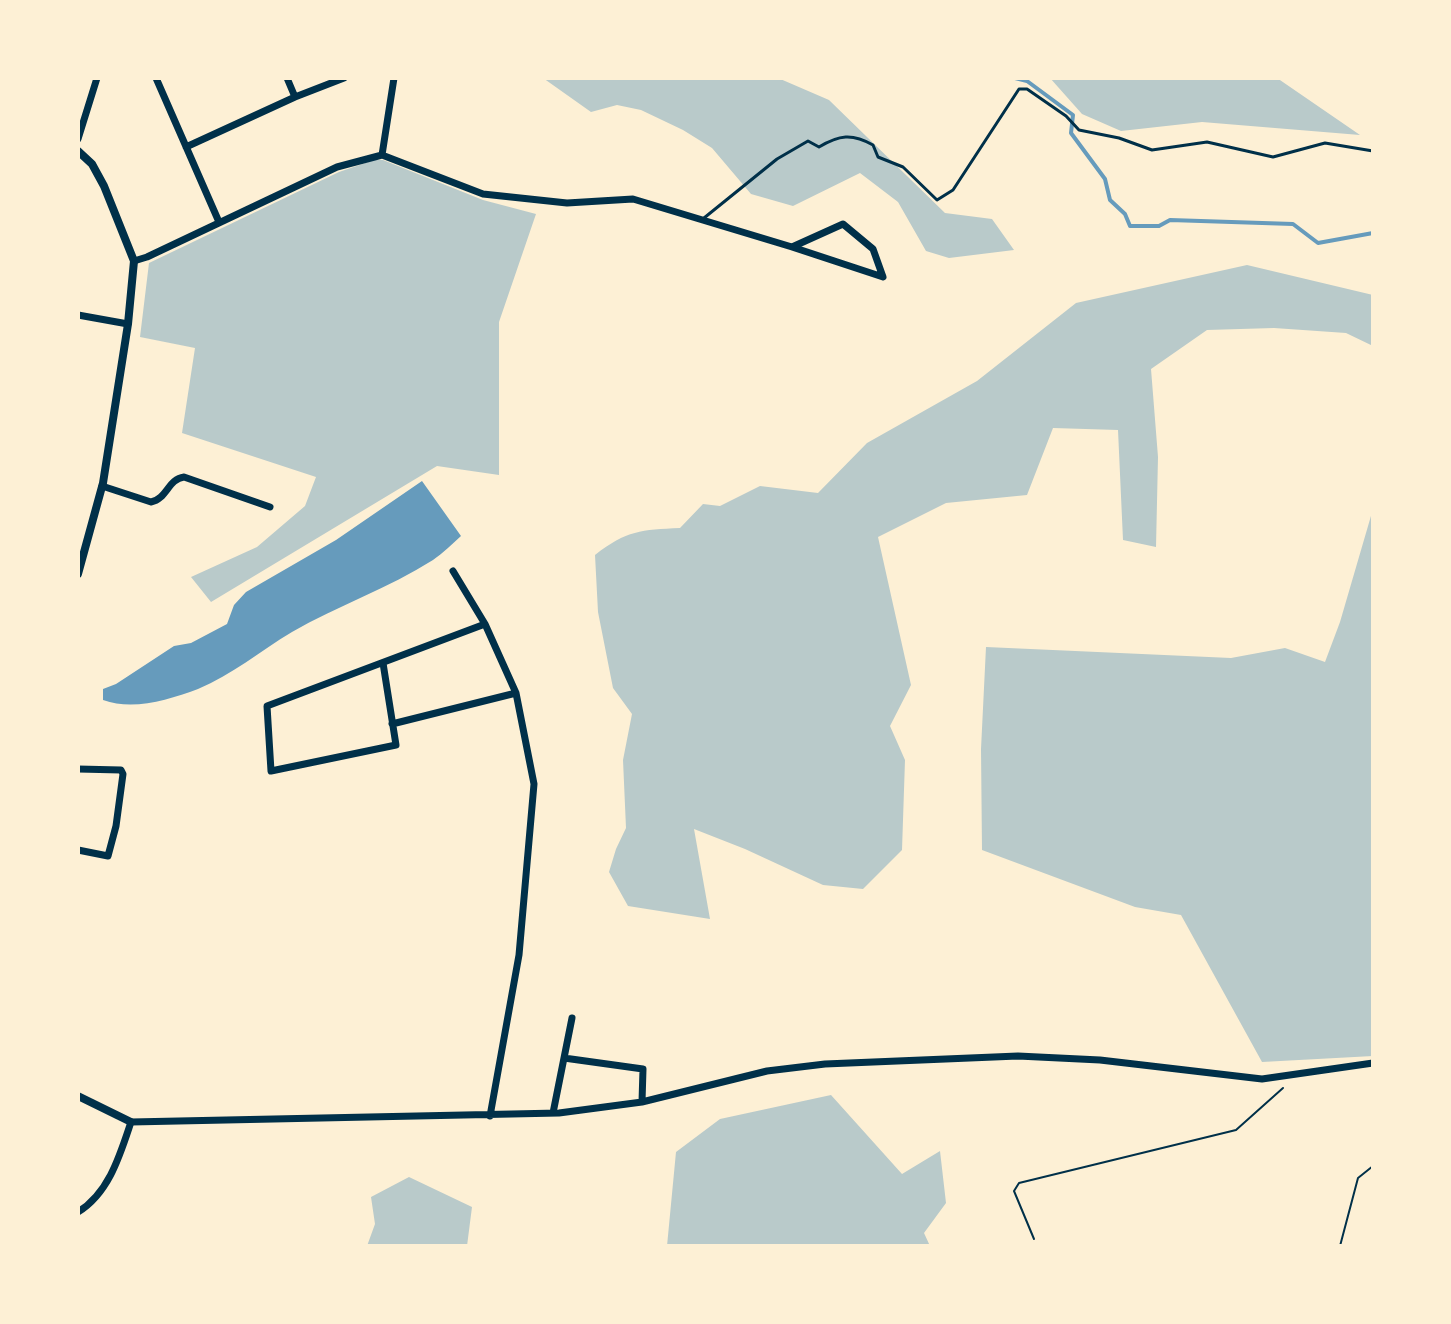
<!DOCTYPE html>
<html>
<head>
<meta charset="utf-8">
<style>
  body { margin:0 }
  #map { position:relative; width:1451px; height:1324px; overflow:hidden; background:#fdf0d5; font-family:Quicksand,sans-serif }
  canvas { display:block }
  .frame { position:absolute; inset:0; border:80px solid #fdf0d5; pointer-events:none }
</style>
</head>
<body>
<div id="map">
<canvas width="1451" height="1324"></canvas>
<div class="frame"></div>
</div>
<script>
const ctx = document.querySelector('canvas').getContext('2d');
ctx.lineJoin = 'round';
function fillPath(path, color) {
  ctx.fillStyle = color;
  ctx.fill(path, 'evenodd');
}
function stroke(path, color, width, dash) {
  ctx.strokeStyle = color;
  ctx.lineWidth = width;
  ctx.lineCap = dash ? 'butt' : 'round';
  ctx.setLineDash(dash || []);
  ctx.stroke(path);
}
fillPath(new Path2D(`
  M543 78H778L829 100 945 213 992 219 1014 250 949 258 926 251 898 202 860 173 793 206 751 194 712 148 683 130 641 110 617 105 591 112Z
  M1050 78H1277L1360 135 1202 122 1121 131 1082 114Z
  M374 160H383L483 200 536 214 499 322V475L437 466 211 602 191 577 257 547 305 506 316 477 182 433 195 348 140 337 149 263 339 172Z
  M1247 265 1373 295V346L1346 333 1274 328 1207 330 1151 369 1158 457 1156 547 1123 540 1118 430 1053 428 1027 495 946 503 878 537 911 685 890 726 905 760 902 850 863 889 823 885 745 849 694 829 710 919 628 906 609 872 616 849 626 828 623 760 632 714 613 688 598 612 595 555C627 530 641 530 680 528L703 504 720 506 760 486 818 493 867 443 977 381 1076 303Z
  M1373 509V1056L1262 1062 1181 915 1135 907 982 850 981 749 986 647 1231 658 1285 648 1325 662 1340 622Z
  M831 1095 902 1174 940 1151 946 1203 924 1233 930 1246H667L676 1152 720 1119Z
  M409 1177 472 1207 467 1246H367L375 1224 371 1197Z`), '#b9caca');
fillPath(new Path2D(`
  M422 481 461 536C452 544 443 553 433 560 389 588 337 606 292 632 260 651 232 675 198 689 168 700 133 711 103 700V689L116 684 174 646 191 643 227 624 234 605 246 592 336 540Z`), '#669bbc');
stroke(new Path2D(`
  M1015 78 1027 81 1073 115 1071 133 1105 179 1110 200 1125 214 1130 226H1159L1170 220 1293 224 1318 243 1373 233`), '#669bbc', 4);
stroke(new Path2D(`
  M1034 1239 1014 1191 1019 1183 1236 1130 1283 1088
  M1340 1246 1358 1178 1373 1166`), '#003049', 2);
stroke(new Path2D(`
  M704 218 777 159 808 141 819 147C839 135 852 133 873 145L878 157 903 167 937 200 953 190 1019 89H1027L1066 116 1079 130 1119 138 1152 150 1207 142 1273 157 1325 143 1373 151`), '#003049', 3);
stroke(new Path2D(`
  M156 78 219 222
  M287 78 295 97
  M78 139 97 78
  M186 147 295 97 344 78
  M382 155 394 78
  M843 224 873 249 883 277 792 247Z
  M134 261 147 257 337 167 382 155 483 194 567 203 633 199 792 247
  M78 315 128 324
  M102 486 151 502C167 499 168 479 184 477L270 507
  M453 571 485 624 516 693 534 784 519 955 490 1116
  M383 663 396 745 271 771 267 706 485 624
  M392 724 516 693
  M78 769 121 770 123 774 116 826 108 856 78 850
  M564 1058 643 1069 642 1102
  M553 1113 572 1018
  M78 1212C109 1193 120 1155 131 1122L559 1113 642 1102 767 1071 825 1064 1018 1056 1100 1060 1262 1079 1373 1063`), '#003049', 7);
stroke(new Path2D(`
  M78 151 92 164 104 186 134 261 128 324 103 483 78 574
  M78 1096 131 1122`), '#003049', 8);
</script>
</body>
</html>
